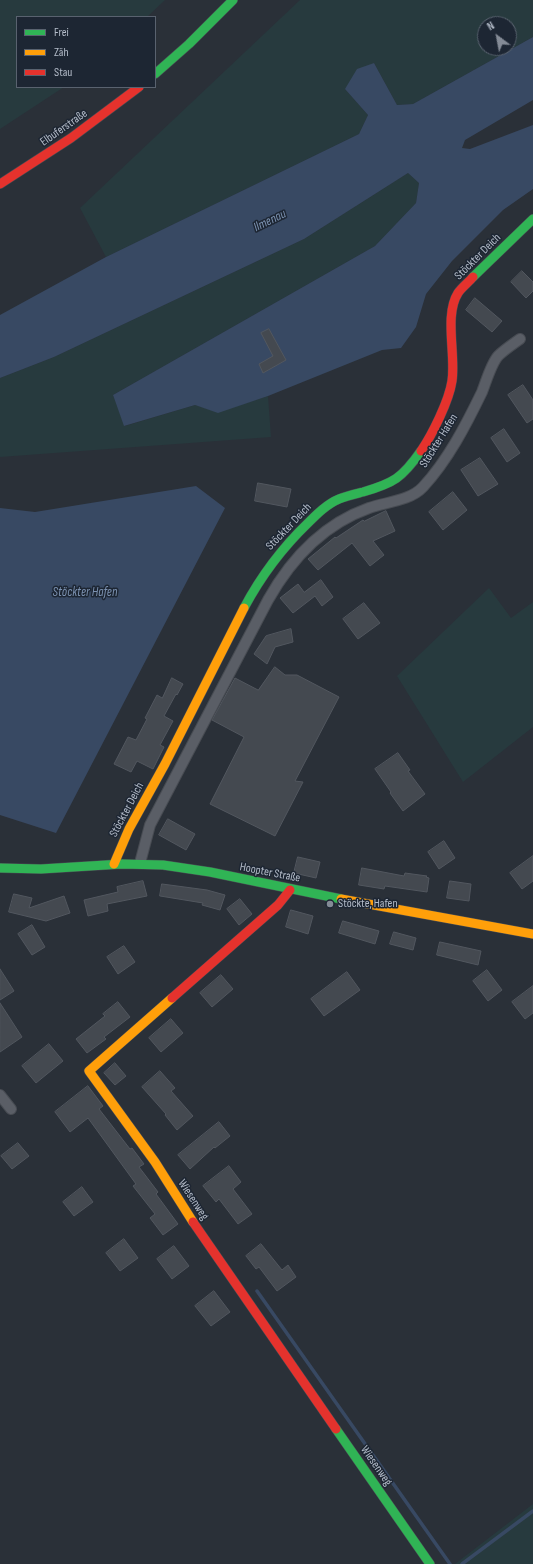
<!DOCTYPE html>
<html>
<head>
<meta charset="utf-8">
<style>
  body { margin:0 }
  #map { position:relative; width:533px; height:1564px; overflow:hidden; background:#2a3038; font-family:"Sofia Sans Condensed",sans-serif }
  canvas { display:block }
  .legend { position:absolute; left:16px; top:16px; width:140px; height:72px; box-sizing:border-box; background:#1d2633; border:1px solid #59626f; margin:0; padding:5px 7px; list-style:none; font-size:12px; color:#b4bcc9 }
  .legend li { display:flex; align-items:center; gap:8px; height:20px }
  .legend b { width:20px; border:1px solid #59626f }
  .north { position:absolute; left:477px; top:16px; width:40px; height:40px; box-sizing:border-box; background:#1d2633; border:1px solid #59626f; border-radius:50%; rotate:328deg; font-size:11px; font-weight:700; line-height:16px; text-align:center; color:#b4bcc9 }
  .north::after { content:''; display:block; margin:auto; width:14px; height:18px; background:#848b96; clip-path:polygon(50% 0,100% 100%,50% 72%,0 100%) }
</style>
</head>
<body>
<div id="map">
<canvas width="533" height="1564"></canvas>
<ul class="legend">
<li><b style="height:5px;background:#30b455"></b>Frei</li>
<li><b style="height:5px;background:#ff9f0a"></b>Zäh</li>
<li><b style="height:5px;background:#e5322d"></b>Stau</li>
</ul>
<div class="north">N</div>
</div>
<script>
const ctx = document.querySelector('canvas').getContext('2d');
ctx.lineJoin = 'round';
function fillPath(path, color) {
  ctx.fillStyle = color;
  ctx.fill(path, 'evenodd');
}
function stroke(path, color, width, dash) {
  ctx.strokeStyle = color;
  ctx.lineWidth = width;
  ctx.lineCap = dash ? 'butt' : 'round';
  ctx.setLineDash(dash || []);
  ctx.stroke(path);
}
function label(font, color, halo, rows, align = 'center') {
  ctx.font = font + ' "Sofia Sans Condensed",sans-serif';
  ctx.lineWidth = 3;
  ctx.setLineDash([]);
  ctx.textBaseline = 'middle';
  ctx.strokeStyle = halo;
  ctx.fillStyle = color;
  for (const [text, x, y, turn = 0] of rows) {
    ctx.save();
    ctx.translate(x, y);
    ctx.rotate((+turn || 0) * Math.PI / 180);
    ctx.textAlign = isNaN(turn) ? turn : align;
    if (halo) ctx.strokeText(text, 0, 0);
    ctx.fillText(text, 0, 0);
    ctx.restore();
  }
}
fillPath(new Path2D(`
  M0 0H165L147 17H17V87H64L0 129Z
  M300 0H533V37L413 104 397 105 374 63 345 89 368 115 359 134 106 257 80 208ZM485 24H509V48H485Z
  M408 173 419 183 416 203 375 246 113 395 125 426 195 405 218 412 268 396 271 437 0 457V378L54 357 304 239Z
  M489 588 511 618 533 602V727L463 782 397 676Z
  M533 1504V1564H455Z`), '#273a3e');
fillPath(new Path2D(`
  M533 37V100L465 140 462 148 470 149 533 125V189L503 210 452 261 426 294 416 327 401 348 382 350 268 396 218 413 195 405 124 426 113 395 375 246 416 203 419 183 408 173 304 239 54 357 0 378V315L106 257 359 134 368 115 345 89 357 69 374 63 397 105 413 104Z
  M196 486 225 508 56 833 0 815V508L35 512Z`), '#384963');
stroke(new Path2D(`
  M257 1291 450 1564
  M462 1564 533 1511`), '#384963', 3.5);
const building = new Path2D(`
  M522 271 533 282V291L526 298 511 282Z
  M475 298 502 321 492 332 466 310Z
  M269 329 286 360 263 373 259 364 273 356 261 333Z
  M523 385 533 400V419L527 423 508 395Z
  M504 429 520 453 507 462 491 438Z
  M480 458 498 484 478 496 461 470Z
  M258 483 291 489 287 507 255 501Z
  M453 492 467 510 443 530 429 512Z
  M386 511 395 531 373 541 384 555 370 566 352 543 318 570 308 559 335 537 336 538 363 520 364 521Z
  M321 580 333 597 322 606 315 596 293 613 280 598 298 584 304 592Z
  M364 603 380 623 358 639 343 619Z
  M291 629 293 642 275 647 267 664 254 654 266 636Z
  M275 667 285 675H297L339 697 295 781 303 782 275 836 210 804 244 737 212 720 235 678 258 690Z
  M172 678 183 684 177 695 176 694 164 716 173 721 160 745 164 747 153 769 137 761 131 772 114 764 128 737 136 740 147 719 145 718 157 695 162 698Z
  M398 753 410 770 408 771 425 794 403 811 390 793 391 792 375 769Z
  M168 819 195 834 186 850 159 835Z
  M444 841 455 858 439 869 428 852Z
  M533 856V881L522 889 510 873Z
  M298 857 320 862 316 878 294 873Z
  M362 868 404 876 405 873 427 876 426 877 429 878 427 892 385 886 384 889 359 885Z
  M143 881 147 896 107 904 108 911 88 916 84 900 118 892 117 887Z
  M450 881 471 884 469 901 447 898Z
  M162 884 207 890 225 895 220 910 202 905 203 903 160 896Z
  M14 894 32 898 29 908 64 896 70 913 46 921 9 912Z
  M240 899 252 914 239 925 227 909Z
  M291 910 313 916 308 934 286 927Z
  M343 921 379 931 375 944 339 933Z
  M32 925 45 947 32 955 18 934Z
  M394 932 416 938 413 950 390 944Z
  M440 942 481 951 478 965 437 955Z
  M124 946 135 962 118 974 107 957Z
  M0 969 14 991 0 1000Z
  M487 970 502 990 488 1001 473 981Z
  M347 972 360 990 324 1016 311 999Z
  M221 975 233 989 212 1007 200 993Z
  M533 986V1013L525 1019 512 1002Z
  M118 1002 130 1017 104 1037 106 1039 87 1053 76 1039 105 1016 103 1014Z
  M0 1003 22 1037 0 1052Z
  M171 1019 183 1033 161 1052 149 1038Z
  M49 1044 63 1061 36 1083 22 1066Z
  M115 1063 126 1076 115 1085 104 1073Z
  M160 1071 175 1088 171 1091 193 1116 177 1130 165 1115 166 1114 142 1087Z
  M88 1086 103 1106 99 1109 130 1149 132 1148 144 1164 139 1167 158 1192 156 1194 178 1224 163 1235 150 1218 155 1214 133 1186 136 1184 88 1118 70 1132 55 1112Z
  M219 1122 230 1136 215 1148 214 1147 190 1169 178 1155Z
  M18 1143 29 1156 12 1169 1 1156Z
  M229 1166 241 1182 233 1189 252 1214 238 1224 219 1199 216 1202 203 1186Z
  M82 1187 93 1202 74 1216 63 1202Z
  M124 1239 138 1258 120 1271 106 1253Z
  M261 1244 282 1270 288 1265 296 1277 277 1291 259 1267 256 1269 246 1256Z
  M174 1246 189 1266 172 1279 157 1259Z
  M214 1291 230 1312 211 1326 195 1306Z`);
fillPath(building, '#444950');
stroke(building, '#52575f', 1);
const street = new Path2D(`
  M140 863 150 825 268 600C291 559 324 524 369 508 386 502 410 501 423 487 448 460 466 425 482 392 486 382 491 364 498 356 504 350 513 344 520 339
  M0 1095 11 1109`);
const fast = new Path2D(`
  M155 74 189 44 233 0
  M473 277 533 219
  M244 608C261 576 282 548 308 523 317 514 327 504 339 499 346 496 355 494 363 492 394 483 402 478 421 451
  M0 868 41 869 122 864 163 865 210 872 341 899
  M336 1429 430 1564`);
const slow = new Path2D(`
  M114 864 129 829 165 764 244 608
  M341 899 533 934
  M172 998 89 1071 155 1162 193 1222`);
const jam = new Path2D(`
  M0 184 71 138 139 87
  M421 451C432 435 449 401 452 381 456 355 444 315 458 293 462 287 469 282 473 277
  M172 998 278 905 290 890
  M193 1222 336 1429`);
stroke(street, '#484c53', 12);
stroke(fast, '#484c53', 10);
stroke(slow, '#484c53', 10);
stroke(jam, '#484c53', 10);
stroke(street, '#5a5e66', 10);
stroke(fast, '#30b455', 9);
stroke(slow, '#ff9f0a', 9);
stroke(jam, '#e5322d', 9);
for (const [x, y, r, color] of [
  [330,904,4,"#848b96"]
]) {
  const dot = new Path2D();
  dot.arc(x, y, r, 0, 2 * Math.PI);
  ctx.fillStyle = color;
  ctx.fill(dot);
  stroke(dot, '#1d2633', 1.5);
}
label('12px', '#b4bcc9', '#1d2633', [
  ["Elbuferstraße",64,128,-35],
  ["Stöckter Deich",478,257,-45],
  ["Stöckter Hafen",439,441,-58],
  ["Stöckter Deich",289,527,-46],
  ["Stöckter Deich",127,810,-62],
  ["Hoopter Straße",270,873,11],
  ["Wiesenweg",193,1200,57],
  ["Wiesenweg",376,1466,55]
]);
label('12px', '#b4bcc9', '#1d2633', [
  ["Stöckte, Hafen",338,904]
], 'left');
label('italic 13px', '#7c92b1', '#1d2633', [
  ["Ilmenau",270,221,-26],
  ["Stöckter Hafen",85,593]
]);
</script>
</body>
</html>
